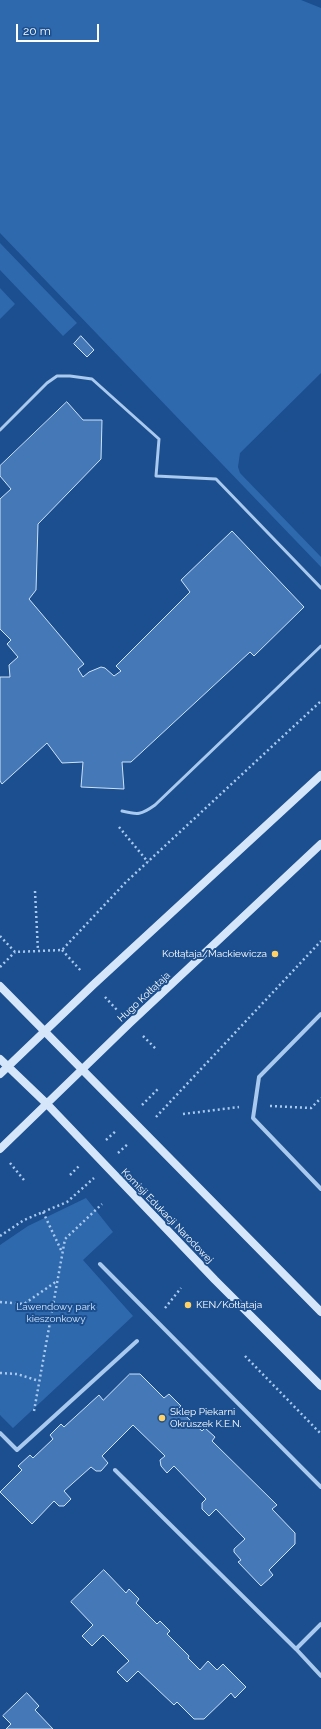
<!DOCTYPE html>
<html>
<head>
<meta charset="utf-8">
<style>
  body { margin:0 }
  #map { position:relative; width:321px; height:1729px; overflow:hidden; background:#1b4f8f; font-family:Raleway,sans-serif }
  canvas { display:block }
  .scale { position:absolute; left:16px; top:24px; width:83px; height:18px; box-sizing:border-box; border:2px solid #fff; border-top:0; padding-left:5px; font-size:12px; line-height:14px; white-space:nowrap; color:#fff; -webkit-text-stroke:3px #1b4f8f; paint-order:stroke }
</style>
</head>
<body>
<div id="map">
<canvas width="321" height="1729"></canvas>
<div class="scale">20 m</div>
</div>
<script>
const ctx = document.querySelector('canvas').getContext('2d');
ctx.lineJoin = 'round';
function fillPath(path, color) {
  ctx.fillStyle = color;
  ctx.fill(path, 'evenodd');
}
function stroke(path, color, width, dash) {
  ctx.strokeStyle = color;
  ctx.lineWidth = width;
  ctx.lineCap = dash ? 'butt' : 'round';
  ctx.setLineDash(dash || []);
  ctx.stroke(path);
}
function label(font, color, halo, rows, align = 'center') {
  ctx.font = font + ' Raleway,sans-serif';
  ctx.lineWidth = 4;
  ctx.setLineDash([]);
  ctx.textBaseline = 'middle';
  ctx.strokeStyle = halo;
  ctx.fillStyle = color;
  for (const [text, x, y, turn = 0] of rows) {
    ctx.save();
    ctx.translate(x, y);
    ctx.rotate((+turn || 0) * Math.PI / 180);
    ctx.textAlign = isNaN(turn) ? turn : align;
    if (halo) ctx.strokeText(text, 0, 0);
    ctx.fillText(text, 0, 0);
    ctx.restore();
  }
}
fillPath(new Path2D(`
  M0 0H301L321 8V373L240 453 238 467 240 473 321 557V567L0 233Z
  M0 243 77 323 63 336 0 270Z
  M0 288 15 304 0 319Z
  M86 1198 113 1232 83 1260 133 1316 13 1428 0 1415V1245L28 1226Z`), '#2e69ad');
const building = new Path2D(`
  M81 336 94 350 87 357 74 344Z
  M67 402 83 420H102L101 459 38 524 36 590 29 599 84 664 78 669 83 677 89 672 101 667 105 668 114 676 121 671 116 666 190 592 181 580 232 531 304 607 254 656 250 652 131 762H122L124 789 81 787 83 762 62 763 47 743 2 784 0 781V677H10L9 665 18 657 7 644 11 640 0 629V499L11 489 0 476V466Z
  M130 1374H140L164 1398 169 1394 181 1406 178 1409 202 1431 205 1428 215 1437 212 1441 277 1505 272 1509 295 1533V1544L269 1570 273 1575 261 1586 238 1562 241 1560 234 1552V1549L245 1539 216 1509 209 1516 202 1509V1503L206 1499 174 1466 167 1473 161 1466 160 1460 165 1456 133 1425 102 1456 108 1463 101 1471H96L91 1467 64 1491 71 1499 64 1506H59L54 1501 32 1524 0 1492 22 1470 18 1466 30 1455 33 1458 53 1439 50 1435 61 1424 64 1427 99 1395 103 1400Z
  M104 1570 126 1593 129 1589 139 1599 136 1603 157 1624 160 1621 170 1631 167 1634 189 1656 188 1658 200 1670 208 1661 217 1670 223 1664 246 1687 235 1698 231 1693 204 1719H194L177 1702 174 1705 138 1671 127 1682 117 1672 129 1661 103 1635 92 1646 82 1636 93 1625 71 1602Z
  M27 1693 39 1706 35 1710 53 1729H6L11 1724 3 1716Z`);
fillPath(building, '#4478b7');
stroke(building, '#cfe3fa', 1);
stroke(new Path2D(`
  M119 827 148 862
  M35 891 38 951
  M0 936 15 952 62 950 126 882 321 701
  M62 950 82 972
  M0 967 15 952
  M105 997 117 1010
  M143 1036 157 1050
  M142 1105 158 1089
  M270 1106 311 1108 321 1098
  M183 1114 239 1107
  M156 1117 321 941
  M106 1140 117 1130
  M118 1153 129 1143
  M10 1163 24 1180
  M70 1175 80 1165
  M43 1212 62 1252
  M0 1236 24 1220 67 1202 94 1178
  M0 1302 24 1304 57 1281
  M165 1308 181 1288
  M245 1356 321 1434
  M0 1373 17 1374 39 1381
  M34 1411 65 1239 102 1204`), '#a9c9ee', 2.5, [2, 3]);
stroke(new Path2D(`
  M0 430 47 383 57 376H70L92 379 159 439 156 476 216 479 321 588
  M122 811C138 815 141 815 155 805L321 646`), '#a9c9ee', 3);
stroke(new Path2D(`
  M321 1014 259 1077 253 1118 321 1189
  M100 1264 321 1487
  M0 1433 17 1450 137 1341
  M115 1470 296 1649 321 1676
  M296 1649 321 1624`), '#a9c9ee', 4);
stroke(new Path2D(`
  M0 986 321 1312
  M0 1059 47 1104 215 1280 321 1386
  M0 1074 93 985 321 775
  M0 1149 130 1023 321 844`), '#d6e6fa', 8);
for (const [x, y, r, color] of [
  [275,954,4,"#ffd166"],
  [188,1305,4,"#ffd166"],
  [162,1418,4,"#ffd166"]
]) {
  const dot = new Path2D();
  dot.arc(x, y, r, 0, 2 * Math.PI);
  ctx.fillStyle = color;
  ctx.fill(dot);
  stroke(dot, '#1b4f8f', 1.5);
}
label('10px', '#fff', '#1b4f8f', [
  ["Kołłątaja/Mackiewicza",267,954,"right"],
  ["KEN/Kołłątaja",196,1305],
  ["Sklep Piekarni",170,1412],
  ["Okruszek K.E.N.",170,1424]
], 'left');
label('10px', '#fff', '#1b4f8f', [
  ["Hugo Kołłątaja",144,997,-43],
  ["Komisji Edukacji Narodowej",167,1216,46]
]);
label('10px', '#cfe3fa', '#1b4f8f', [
  ["Lawendowy park",56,1307],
  ["kieszonkowy",56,1319]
]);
</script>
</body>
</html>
